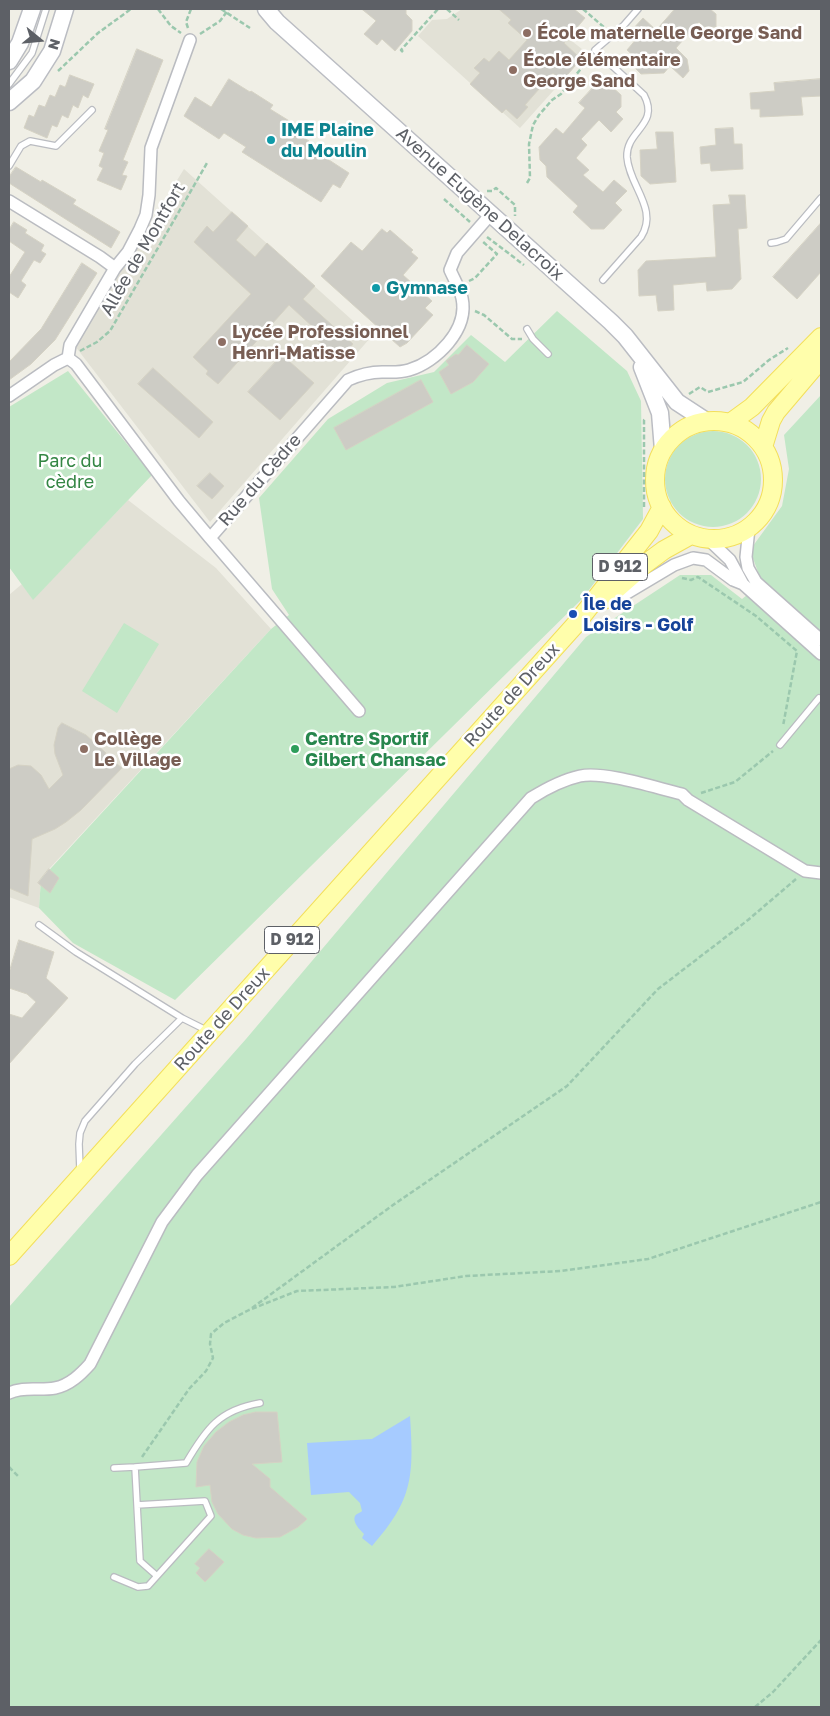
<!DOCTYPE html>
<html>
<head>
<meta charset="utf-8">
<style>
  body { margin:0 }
  #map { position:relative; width:830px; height:1716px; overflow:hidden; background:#f0efe6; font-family:"Golos Text",sans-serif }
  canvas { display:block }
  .frame { position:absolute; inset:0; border:10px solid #5d6066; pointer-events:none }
  .north { position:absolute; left:15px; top:15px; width:50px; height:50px; -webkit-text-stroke:4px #fff; paint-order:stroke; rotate:107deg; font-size:14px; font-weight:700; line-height:20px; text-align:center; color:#5d6066 }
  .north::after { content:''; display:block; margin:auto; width:18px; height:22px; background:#5d6066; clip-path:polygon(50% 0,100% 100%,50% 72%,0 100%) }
</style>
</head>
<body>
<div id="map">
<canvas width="830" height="1716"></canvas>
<div class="frame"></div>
<div class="north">N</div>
</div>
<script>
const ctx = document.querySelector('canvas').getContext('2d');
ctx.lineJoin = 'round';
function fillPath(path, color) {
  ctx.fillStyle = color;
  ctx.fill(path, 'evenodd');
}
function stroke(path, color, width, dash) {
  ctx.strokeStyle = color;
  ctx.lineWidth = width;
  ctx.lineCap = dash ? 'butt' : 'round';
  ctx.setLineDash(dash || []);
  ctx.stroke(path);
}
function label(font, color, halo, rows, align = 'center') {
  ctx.font = font + ' "Golos Text",sans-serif';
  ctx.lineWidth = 5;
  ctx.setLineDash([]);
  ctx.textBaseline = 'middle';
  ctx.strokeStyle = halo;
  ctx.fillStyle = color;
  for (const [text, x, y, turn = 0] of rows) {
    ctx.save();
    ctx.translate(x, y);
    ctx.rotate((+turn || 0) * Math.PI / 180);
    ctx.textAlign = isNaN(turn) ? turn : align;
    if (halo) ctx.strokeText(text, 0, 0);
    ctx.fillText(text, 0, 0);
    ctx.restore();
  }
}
fillPath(new Path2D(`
  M462 9H574L585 18 568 38 587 53 520 128 418 36 432 20 447 19Z
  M184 169 371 337 210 522 75 346Z
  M128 500 216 568 271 629 49 869 41 879 39 908 9 897V595L22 584 33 599Z`), '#e2e1d6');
fillPath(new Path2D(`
  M557 311 627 371 641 401 643 519 582 599 175 1000 73 943 39 908 41 879 271 629 289 615 272 589 259 498 328 419 387 383 434 372 471 335 505 362Z
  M68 371 152 475 33 600 9 567V407Z
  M821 395V1707H9V1307L246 1039 586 637 680 575H711L742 599 762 583 750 550 782 506 789 469 784 435Z
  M665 479a48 48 0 1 1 96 0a48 48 0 1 1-96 0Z
  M124 623 159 644 117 713 82 691Z`), '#c2e7c7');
fillPath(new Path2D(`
  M410 1416C414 1476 413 1500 372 1546L362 1538 364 1534C360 1530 352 1522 355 1516 357 1513 360 1513 362 1511L360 1503 349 1492 311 1495 307 1443 372 1439Z`), '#a6cbff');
const building = new Path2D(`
  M362 9H406V14L412 20V31L395 51 382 39 377 45 364 34 376 21Z
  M499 9H574L585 18 564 43 581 59 562 81 553 73 525 105 528 107 517 119 506 109 502 113 470 84 480 73 474 68 484 58 489 62 499 51 509 60 527 40 508 23 511 20Z
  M675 9H710L716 14V27H704L699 22 676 48 687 59 689 71 683 78 670 66 664 73 641 74 636 69V65L639 61 627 50 638 37 631 31 643 18 656 30Z
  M137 49 163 60 123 160 128 162 122 175 127 176 121 190 97 180 103 168 99 166 104 153 99 151 108 130 105 129Z
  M70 75 94 84 88 98 83 95 78 108 73 105 68 118 62 115 57 127 52 125 47 138 24 128 29 115 34 117 39 105 45 107 50 95 55 97 60 85 65 87Z
  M229 79 250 92 251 91 273 105 270 109 291 122 288 128 309 141 306 145 349 173 340 188 333 184 321 202 242 152 246 147 224 133 219 139 184 116 195 97 211 107Z
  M821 79V96L801 97 803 115 760 117V109H751L750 93 775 91 774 83Z
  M597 83H608L621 95V107L616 112 623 119 611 132 599 120 581 139 587 145 576 158 589 170 583 175 603 192 614 180 627 191 615 203 622 210 604 229H591L573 212 578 206 547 177 546 166 540 160 539 147 556 128 563 134 585 108 579 103Z
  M733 128 734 144H742L743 169 711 171 710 163 701 164 700 147 716 145 715 129Z
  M656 132H673L676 182 650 184 641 176 640 150 657 149Z
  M16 167 41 182 42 180 76 200 73 204 120 232 111 248 9 183V177Z
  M729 195H745L747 228 738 229 741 279 732 289 707 291 706 282 673 285 674 310 658 311 656 295 639 296 638 270 646 261 716 257 713 205 730 204Z
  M232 212 248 226 236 240 255 257 267 243 315 286 303 299 353 344 339 360 310 333 314 328 289 305 218 384 206 374 208 371 193 357 251 294 194 242 207 226 213 232Z
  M14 222 27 230 25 233 44 245 41 251 46 254 40 263 34 260 21 281 26 285 18 298 9 292V277L25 252 9 241V230Z
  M821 223V272L797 299 773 277Z
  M382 229 387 233 390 230 413 250 411 252 418 258 403 275 432 301 425 308 433 315 407 343 400 347 321 276 351 242 362 251Z
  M82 263 97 273 55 340 31 364 9 380V362L41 329Z
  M467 345 489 364 473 382 451 394 439 372 449 365 446 361 456 354 458 355Z
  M282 355 314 383 280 420 248 392Z
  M153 368 213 422 199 438 138 384Z
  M421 380 433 402 346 450 334 428Z
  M210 473 224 486 212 499 197 486Z
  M62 723 86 735 106 753 105 754 122 768 81 810 66 822 55 829 32 839 28 896 9 888V769L18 765 31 766 41 775 49 789 63 775 55 754 54 745 58 728Z
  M49 869 59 878 50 893 38 883Z
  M19 940 54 952 46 978 68 998 9 1064V1014L22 1018 36 1002 27 994 9 988V973Z
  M256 1412H277L282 1462 252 1464 270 1479V1487L307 1519 298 1527 280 1537 256 1538 243 1535 232 1529 218 1514 212 1502 210 1485 196 1487 197 1462 204 1446 216 1432 229 1422 243 1415Z
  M209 1549 224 1562 205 1582 196 1573 200 1568 195 1564Z`);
fillPath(building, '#cdccc5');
stroke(building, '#d5d2c4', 1);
const service = new Path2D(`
  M9 84 32 53 46 9
  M9 166 21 146 30 141 56 146 92 110
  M771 243 777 242 786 239 821 198
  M603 280 641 237C659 209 629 186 627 157 626 130 660 125 644 95L595 50 624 25 638 9
  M527 329 533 339 548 354
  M780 745 819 698
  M39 925 76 952 182 1018
  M80 1170 79 1144 80 1133 85 1121 135 1064 182 1018 208 1031
  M135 1467 186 1463C206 1429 219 1410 260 1403
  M137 1505 205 1501 211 1516 157 1576
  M114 1577 138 1587 148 1586 157 1576 140 1561 135 1467 114 1468`);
const minor = new Path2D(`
  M9 201 100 257 115 268 70 345 68 358
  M115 268 128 252 140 229 146 215 149 195 151 148 190 40
  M68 358 76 364 179 501 210 538 348 380C359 375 369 372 382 372 391 372 399 373 409 370 436 362 469 330 462 298 460 289 454 279 450 270L457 253 491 214
  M9 396 54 365 68 358
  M749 528 746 557 748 568 756 582 821 640
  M210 538 359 711
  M709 540 730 560 743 584 821 654
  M613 593H627L674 565 693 558 706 560 733 580 743 584
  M9 1393C24 1386 39 1391 55 1388 70 1385 81 1374 90 1364L162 1222 197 1175 531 798C547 788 562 780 580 776 605 771 656 788 682 794L688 800 805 871 821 873`);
const secondary = new Path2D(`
  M266 9 277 22 611 322 625 336 677 402 706 421
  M9 61 20 43 32 9
  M9 102 33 81 52 51 65 9
  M642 367 660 413 663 450`);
const primary = new Path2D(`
  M655 480a59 59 0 1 1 118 0a59 59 0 1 1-118 0Z
  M730 423 752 407 821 337
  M763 447 771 421 776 412 821 359
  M604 600 645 564 664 550 691 535
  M9 1256 575 625 649 531 662 507`);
stroke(service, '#babcc1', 8);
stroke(minor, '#babcc1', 14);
stroke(secondary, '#bbbdc3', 19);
stroke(primary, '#f3df5b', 20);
stroke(new Path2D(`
  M158 9 171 26 181 33
  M221 9 250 28
  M447 9 459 20
  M583 9 606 29
  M188 28 186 22 191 9
  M200 34 220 21 229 9
  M403 52 401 50 438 9
  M58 71 98 33 131 9
  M527 183 530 178 529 144 533 125 539 115 552 100 561 94 590 57
  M487 191H492L496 188 515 205V216
  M444 199 470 222
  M487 237 524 265
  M469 281 475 278 497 254 482 241
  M475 311 484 315 512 339H522
  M80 351 97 342 110 331 207 163
  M689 394 700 387 708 392 743 382 769 360 788 348
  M644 507V420L646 419
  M682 578 691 580 698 577 756 616 797 651 783 726
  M701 793 735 782 773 751
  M252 1308 393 1205 567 1086 658 989 748 920 796 879
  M142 1457 189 1389 206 1371 213 1358 210 1344 211 1334 224 1323 249 1310 297 1291 394 1287 466 1276 561 1271 648 1259 821 1202
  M9 1467 18 1476
  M755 1707 773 1692 821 1640`), '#9bc8ae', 2.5, [5, 2.5]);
stroke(service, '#fff', 5.5);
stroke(minor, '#fff', 11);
stroke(secondary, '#fff', 16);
stroke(primary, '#fffeab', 18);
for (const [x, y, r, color] of [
  [527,33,5,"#8d6e63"],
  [513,70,5,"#8d6e63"],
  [271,140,5,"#0f9aa8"],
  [376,288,5,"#0f9aa8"],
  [222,342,5,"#8d6e63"],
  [573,614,5,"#1a4fb4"],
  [84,749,5,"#8d6e63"],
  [295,749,5,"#2e9e5b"]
]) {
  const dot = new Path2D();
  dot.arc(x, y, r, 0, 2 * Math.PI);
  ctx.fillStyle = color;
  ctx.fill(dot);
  stroke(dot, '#fff', 2);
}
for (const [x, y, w] of [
  [620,567,55],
  [292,940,55]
]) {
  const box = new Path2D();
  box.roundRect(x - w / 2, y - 13.5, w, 27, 4);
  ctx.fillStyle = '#fff';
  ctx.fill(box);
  stroke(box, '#5d6066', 1);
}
label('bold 16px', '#5d6066', null, [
  ["D 912",620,567],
  ["D 912",292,940]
]);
label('bold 18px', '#785e54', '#fff', [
  ["École maternelle George Sand",537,33],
  ["École élémentaire",523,60],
  ["George Sand",523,81],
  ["Lycée Professionnel",232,332],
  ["Henri-Matisse",232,353],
  ["Collège",94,739],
  ["Le Village",94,760]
], 'left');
label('bold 18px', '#0d838f', '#fff', [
  ["IME Plaine",281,130],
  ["du Moulin",281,151],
  ["Gymnase",386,288]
], 'left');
label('18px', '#5d6066', '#fff', [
  ["Avenue Eugène Delacroix",480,204,42],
  ["Allée de Montfort",143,249,-60],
  ["Rue du Cèdre",260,480,-49],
  ["Route de Dreux",512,695,-48],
  ["Route de Dreux",222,1019,-48]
]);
label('18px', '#348644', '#fff', [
  ["Parc du",70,461],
  ["cèdre",70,482]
]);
label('bold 18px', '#164399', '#fff', [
  ["Île de",583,604],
  ["Loisirs - Golf",583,625]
], 'left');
label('bold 18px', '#27864d', '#fff', [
  ["Centre Sportif",305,739],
  ["Gilbert Chansac",305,760]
], 'left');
</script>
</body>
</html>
